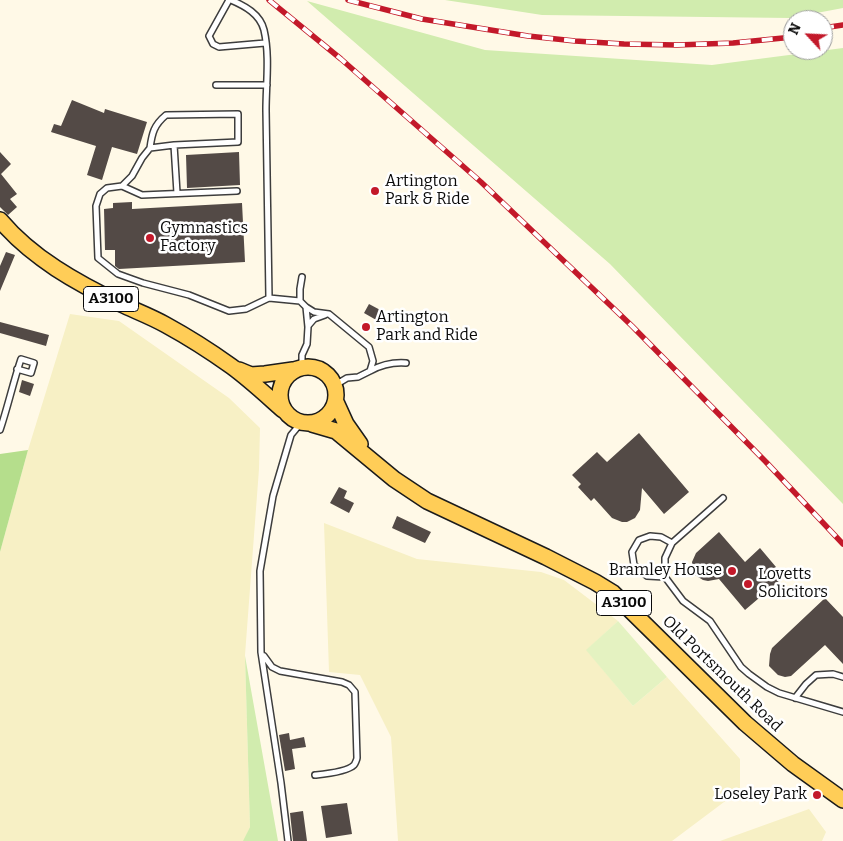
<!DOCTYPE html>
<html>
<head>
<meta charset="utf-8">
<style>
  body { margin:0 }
  #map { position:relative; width:843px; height:841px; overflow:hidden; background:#fff9e7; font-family:Bitter,serif }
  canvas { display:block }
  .north { position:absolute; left:783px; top:10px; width:50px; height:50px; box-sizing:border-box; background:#fff; border:1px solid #9d9d9d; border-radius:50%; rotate:295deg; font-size:14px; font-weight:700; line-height:20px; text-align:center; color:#0a0a0a }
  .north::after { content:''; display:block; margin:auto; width:18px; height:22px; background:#c3192a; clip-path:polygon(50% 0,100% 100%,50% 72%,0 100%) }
</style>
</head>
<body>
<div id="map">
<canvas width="843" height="841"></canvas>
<div class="north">N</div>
</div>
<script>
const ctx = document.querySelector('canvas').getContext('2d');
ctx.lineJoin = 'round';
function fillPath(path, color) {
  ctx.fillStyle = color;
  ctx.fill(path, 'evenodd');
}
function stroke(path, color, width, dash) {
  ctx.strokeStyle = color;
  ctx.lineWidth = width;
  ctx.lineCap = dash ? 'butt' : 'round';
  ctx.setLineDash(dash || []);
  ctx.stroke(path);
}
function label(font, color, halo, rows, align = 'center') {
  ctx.font = font + ' Bitter,serif';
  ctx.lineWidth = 5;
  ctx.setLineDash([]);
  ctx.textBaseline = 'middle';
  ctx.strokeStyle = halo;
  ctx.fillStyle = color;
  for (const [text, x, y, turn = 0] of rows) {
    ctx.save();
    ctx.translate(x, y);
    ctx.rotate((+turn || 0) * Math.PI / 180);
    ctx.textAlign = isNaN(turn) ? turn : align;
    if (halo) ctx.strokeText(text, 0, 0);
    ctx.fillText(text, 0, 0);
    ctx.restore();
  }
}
fillPath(new Path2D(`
  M70 314 119 321 229 398 260 428 259 469 245 655 250 827 244 841H0V552L28 450Z
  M324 523 417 559 541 572 564 580 618 621 587 650 633 706 667 677 740 759V790L672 841H398L391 737 360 675 329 672Z
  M809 809 826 832 822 841H720Z`), '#f7f0c5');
fillPath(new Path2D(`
  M445 0H843V8L790 18 542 15Z
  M307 1 485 50 712 65 843 48V504L610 264Z
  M245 656 278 841H243L250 827Z`), '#d1ecae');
fillPath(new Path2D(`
  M28 450 0 552V454Z`), '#b5de8c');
fillPath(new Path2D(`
  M618 621 667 677 633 706 586 650Z`), '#e4f2c1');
fillPath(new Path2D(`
  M72 100 104 113 105 109 147 122 137 154 112 147 102 180 87 175 96 146 51 132 54 124 61 126Z
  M0 152 11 164 1 174 17 194 10 199 17 207 8 215 0 207Z
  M239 152 240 185 187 188 186 155Z
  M132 202V209L242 203 245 262 119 269 115 266V250H105L104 209 113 208V203Z
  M6 252 15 255 0 291V266Z
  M369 304 384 312 378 321 364 313Z
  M0 322 49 335 46 346 0 333Z
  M22 380 34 384 30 396 19 392Z
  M639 433 689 492 664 514 642 488 640 510 635 518 627 522H622L612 518 594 498 591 501 578 487 581 484 572 475 597 452 607 462Z
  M339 487 347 491 344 498 354 503 349 513 330 503Z
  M397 516 431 532 425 543 392 528Z
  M719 532 745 562 760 548 776 567 771 572 779 581 745 610 719 579 708 581 703 580 695 575 693 571 692 562 696 553Z
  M825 598 843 617V664L825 645 791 676 785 677 778 675 769 666 770 654 772 648Z
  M289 733 290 740 304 737 306 747 292 749 295 769 285 771 279 735Z
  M347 803 352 834 326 838 321 806Z
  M303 811 307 841H293L290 813Z`), '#534a46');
const lane = new Path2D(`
  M229 0 209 36 213 44 219 47 265 43
  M231 0C245 6 260 14 264 30 270 56 266 84 266 110 267 173 268 235 269 298
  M216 85H267
  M174 145 177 193
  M150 148C152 133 154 125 166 115L238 114V142L174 145 150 148 142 158 132 176 122 186 107 188 100 194 96 206 98 258 118 274 143 283 189 295 229 311 246 309 269 298 300 301 306 307 314 312 329 314 369 347 373 361 370 371 358 377 347 378 337 384V391
  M122 186 142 195 237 191
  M300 301V289L302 277
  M308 326 314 319 325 315
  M302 366V355L307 344 308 327 306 307
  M370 371C381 365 393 362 406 363
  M0 430C8 406 13 383 21 359L34 363 31 373 17 369
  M723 498 672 543 665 558V577L683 601 710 621 741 667 749 674 767 687 779 693 843 712
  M665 577 647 576 634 565 632 552 639 540 650 536 661 537 672 543
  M264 656 272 667 280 671 342 682 349 685 355 692 357 758C357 759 355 764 354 765 347 772 325 774 315 775
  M795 698 806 684 816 675 833 674 843 677
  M288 841 281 783 261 652 260 571 273 496 291 435 301 423`);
const primary = new Path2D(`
  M0 220C32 258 77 283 121 304 136 311 152 317 166 325 188 337 210 351 231 366 249 379 266 395 283 410
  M280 395a28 28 0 1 1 56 0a28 28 0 1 1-56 0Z
  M239 370 251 375 265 374 293 370
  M336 402 346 424 360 444
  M312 424 336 431 394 479 427 501 546 557 595 582 613 593 745 723 793 764 843 800`);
stroke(lane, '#3d3d3d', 8);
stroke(primary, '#1b1b1b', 18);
stroke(lane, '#fff', 5);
stroke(primary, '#ffcd57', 15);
const rail = new Path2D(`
  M269 0 341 59 481 182 632 326 766 462 843 544
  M348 0 422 19 528 36 575 41 624 44 677 45 733 43 793 37
  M823 28 843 25`);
stroke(rail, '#c3192a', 5.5);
stroke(rail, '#fff', 4, [11]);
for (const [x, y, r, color] of [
  [375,191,5,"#c3192a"],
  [150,238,5,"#c3192a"],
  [366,327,5,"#c3192a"],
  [732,571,5,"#c3192a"],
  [748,584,5,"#c3192a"],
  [817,795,5,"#c3192a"]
]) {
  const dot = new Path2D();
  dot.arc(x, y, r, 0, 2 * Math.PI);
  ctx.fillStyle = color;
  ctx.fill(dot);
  stroke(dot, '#fff', 2);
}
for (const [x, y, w] of [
  [111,299,55],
  [624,603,55]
]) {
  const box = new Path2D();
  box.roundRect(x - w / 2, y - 12.5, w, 25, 4);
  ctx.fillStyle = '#fff';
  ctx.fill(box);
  stroke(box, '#0a0a0a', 1);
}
label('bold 15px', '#0a0a0a', null, [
  ["A3100",111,299],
  ["A3100",624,603]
]);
label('16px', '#0a0a0a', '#fff', [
  ["Artington",385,182],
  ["Park & Ride",385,200],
  ["Gymnastics",160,229],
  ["Factory",160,247],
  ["Artington",376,318],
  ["Park and Ride",376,336],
  ["Bramley House",722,571,"right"],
  ["Lovetts",758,575],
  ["Solicitors",758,593],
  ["Loseley Park",807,795,"right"]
], 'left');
label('16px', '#0a0a0a', '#fff', [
  ["Old Portsmouth Road",722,674,44]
]);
</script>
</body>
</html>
